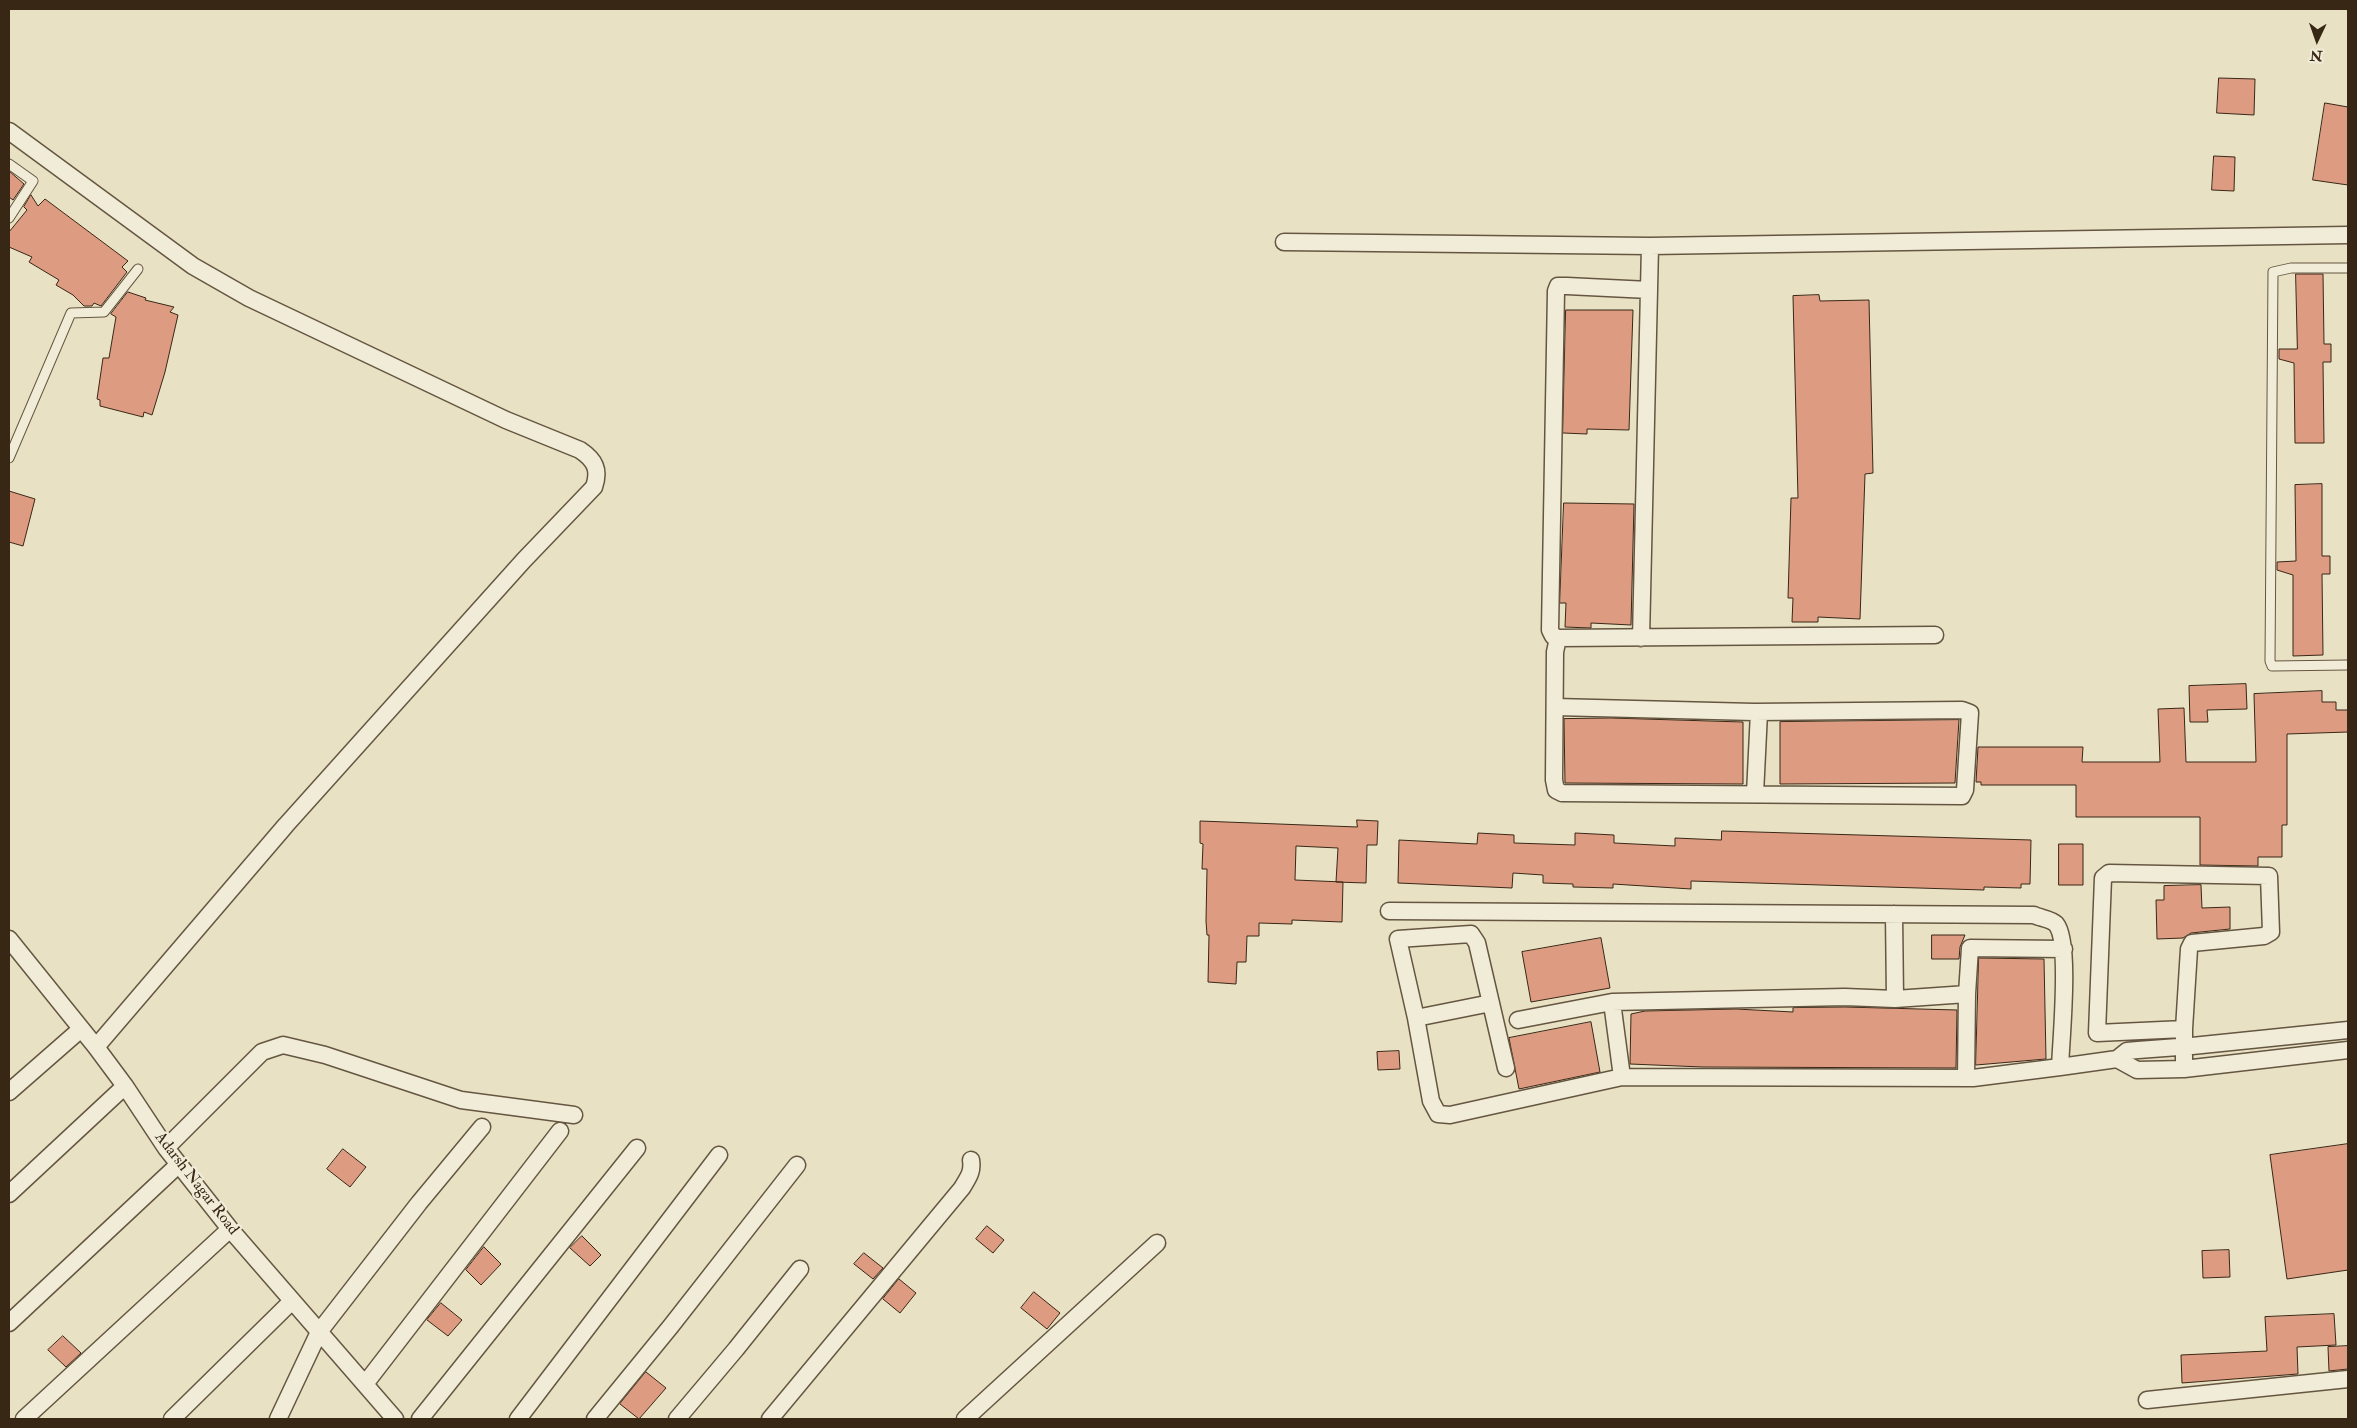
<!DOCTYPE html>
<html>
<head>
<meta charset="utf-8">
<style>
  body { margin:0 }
  #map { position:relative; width:2357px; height:1428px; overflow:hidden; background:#e9e1c3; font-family:"IM FELL Double Pica",serif }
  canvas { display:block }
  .frame { position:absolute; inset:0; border:10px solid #392716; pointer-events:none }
  .north { position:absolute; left:2292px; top:15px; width:50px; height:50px; -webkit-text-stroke:4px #f1ecd8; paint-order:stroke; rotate:183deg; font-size:14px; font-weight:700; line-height:20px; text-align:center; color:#392716 }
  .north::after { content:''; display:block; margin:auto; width:18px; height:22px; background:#392716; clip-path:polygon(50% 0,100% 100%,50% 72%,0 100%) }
</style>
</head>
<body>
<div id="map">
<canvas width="2357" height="1428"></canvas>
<div class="frame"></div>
<div class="north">N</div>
</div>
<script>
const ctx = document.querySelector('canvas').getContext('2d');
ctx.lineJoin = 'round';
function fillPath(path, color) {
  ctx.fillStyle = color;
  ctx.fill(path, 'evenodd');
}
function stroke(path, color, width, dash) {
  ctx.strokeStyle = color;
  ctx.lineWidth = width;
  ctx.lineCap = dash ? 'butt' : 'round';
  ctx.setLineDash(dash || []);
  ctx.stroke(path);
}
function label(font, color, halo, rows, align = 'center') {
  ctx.font = font + ' "IM FELL Double Pica",serif';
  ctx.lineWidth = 4.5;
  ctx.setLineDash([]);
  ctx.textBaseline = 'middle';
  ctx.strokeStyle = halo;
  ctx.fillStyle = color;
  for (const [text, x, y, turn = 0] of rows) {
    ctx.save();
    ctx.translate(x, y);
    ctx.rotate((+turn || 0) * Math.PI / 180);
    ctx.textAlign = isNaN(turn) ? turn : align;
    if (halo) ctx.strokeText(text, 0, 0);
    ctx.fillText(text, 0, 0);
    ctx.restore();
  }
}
const building = new Path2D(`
  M2219 78 2255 79 2254 115 2217 113Z
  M2325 103 2348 107V185L2313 180Z
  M2214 156 2235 157 2234 191 2212 190Z
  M9 171 24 184 13 200 9 197Z
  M31 195 38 206 45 199 128 261 122 267 127 272 101 306 94 303 92 306H84L73 295 56 285 59 280 29 262 32 257 9 247V232L27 210 24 207Z
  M2296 274H2323L2324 344H2331V362H2323L2324 443H2295L2294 363 2279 359V349H2297Z
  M128 292 146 298 145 300 174 307 170 312 178 315 165 372 152 415 144 412 143 417 100 406V400L97 399 103 358H109L116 317 111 314Z
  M1819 295 1820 301 1869 300 1873 473 1865 474 1860 619 1818 617V622H1792L1793 598H1788L1791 498H1798L1793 296Z
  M1566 310H1633L1629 430 1587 429V434L1563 433Z
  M2322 484V556H2330V574H2322L2323 655 2293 656V575L2277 570V562L2296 561 2295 485Z
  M9 491 35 499 23 546 9 542Z
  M1564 503 1634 504 1631 625 1591 623V628L1565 627 1566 603H1560Z
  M2246 684 2247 709 2207 710 2208 722H2190L2189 686Z
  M2322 691V702H2336V710H2348V732L2287 734V825H2282V857H2258V866L2200 865V817H2076V785H1981V782H1976L1978 747H2083L2082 762H2160L2158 709 2184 708 2186 762H2256L2254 694Z
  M1611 718 1743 722V784L1565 783 1564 719Z
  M1959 720 1955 783 1780 784V722Z
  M1357 820 1378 821 1377 845H1367L1366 883 1336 882 1338 848 1296 846 1295 880 1343 882 1342 922 1292 920V924L1259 923V936H1247L1246 962H1237L1236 984 1208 982 1209 935H1207L1206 921 1207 869H1202L1203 844 1200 843V821L1357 827Z
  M1722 831 2031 840 2030 884H2021V888L1984 887V890L1691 881V889L1613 884V888L1573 887V884L1543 883V875L1513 873 1512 888 1398 883 1399 840 1477 844 1478 833 1514 835V843L1575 845V833L1614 835V843L1675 846V838L1721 840Z
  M2059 844H2083V885H2059Z
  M2201 885 2202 908 2230 907V929L2191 933 2183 938 2157 939 2156 900H2164V886Z
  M1932 935H1965L1960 947 1959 959H1932Z
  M1601 938 1610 988 1531 1002 1522 952Z
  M1979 958 2044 959 2046 1059 1976 1065Z
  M1845 1007 1957 1010 1956 1068 1703 1067 1630 1064 1631 1014 1645 1011 1736 1009 1793 1012V1008Z
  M1591 1022 1600 1072 1519 1089 1509 1038Z
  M1399 1051 1400 1069 1378 1070 1377 1052Z
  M2348 1144V1270L2287 1279 2270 1155Z
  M343 1149 366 1167 350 1187 327 1169Z
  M987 1226 1004 1240 993 1253 976 1239Z
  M582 1236 601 1255 590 1266 570 1248Z
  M484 1247 501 1264 481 1285 466 1270Z
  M2229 1250 2230 1277 2203 1278 2202 1251Z
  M864 1253 883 1268 873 1279 854 1264Z
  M899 1279 916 1293 900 1313 883 1299Z
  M1034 1292 1060 1313 1047 1329 1021 1308Z
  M441 1303 462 1320 448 1336 427 1320Z
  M2334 1314 2336 1345 2297 1347 2298 1374 2182 1383 2181 1355 2267 1351 2265 1317Z
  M63 1336 81 1353 66 1367 48 1350Z
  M2348 1346V1369L2329 1371 2328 1347Z
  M646 1372 666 1388 639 1419 620 1404Z`);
fillPath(building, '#dd9b82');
stroke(building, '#392716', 1);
const lane = new Path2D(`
  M9 164 33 181 9 218
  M2348 268H2291L2273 272 2270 661 2272 666 2348 665
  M9 458 71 313 104 312 138 269`);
const street = new Path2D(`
  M9 131 193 266 249 298 506 420 580 450C595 460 600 470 594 487L524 560 286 825 96 1047
  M1284 242 1650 246 2348 235
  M1558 638 1553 636 1550 630 1556 291 1558 286H1567L1649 290
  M1641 638 1650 246
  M1555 707 1754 712 1962 710 1970 713 1965 790 1962 796 1562 793 1556 790 1554 780 1555 652 1558 638 1935 635
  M1755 794 1759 712
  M1389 911 2034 915C2040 918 2051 919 2056 924 2071 941 2061 1040 2060 1067L2117 1059 2127 1051 2138 1050 2192 1046 2348 1030
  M9 939 96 1047 125 1086 166 1148 230 1229 395 1419
  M1967 994 1970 948 2064 949
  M1895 999 1967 994 1966 1078
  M1612 1002 1845 997 1895 999 1894 914
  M1416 1018 1491 1003
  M1518 1020 1612 1002 1622 1077
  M2184 1029 2097 1033 2103 878 2109 873 2269 876 2271 932 2264 936 2192 943 2189 949 2184 1029V1069
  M2117 1059 2137 1070 2184 1069 2348 1050
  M1506 1068 1477 943 1471 934 1398 939 1416 1018 1431 1101 1438 1114 1450 1115 1622 1077 1973 1078 2060 1067
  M9 1092 81 1029
  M166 1148 262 1052 283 1045 325 1055 461 1100 574 1115
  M9 1194 125 1086
  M9 1323 178 1165
  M365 1384 560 1131
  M2147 1400 2348 1379
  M24 1419 230 1229
  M172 1419 292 1301
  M278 1419 319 1332 419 1203 482 1127
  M420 1419 637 1148
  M518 1419 719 1155
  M595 1419 671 1326 797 1165
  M677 1419 736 1349 800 1269
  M770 1419 962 1188C968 1178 973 1172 971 1160
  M965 1419 1157 1243`);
stroke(lane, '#655641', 11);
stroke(street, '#655641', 19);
stroke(lane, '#f1ecd8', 9);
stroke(street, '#f1ecd8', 16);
label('16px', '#392716', '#f1ecd8', [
  ["Adarsh Nagar Road",196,1184,52]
]);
</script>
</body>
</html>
